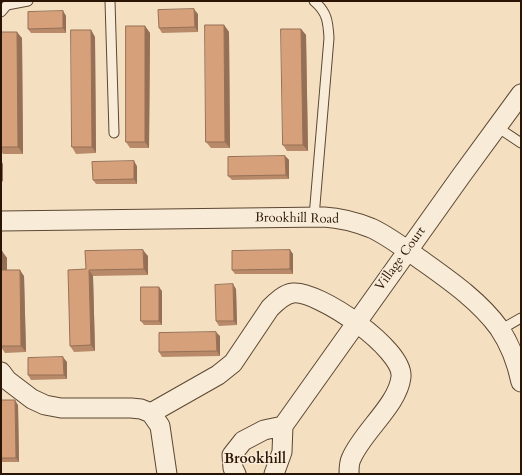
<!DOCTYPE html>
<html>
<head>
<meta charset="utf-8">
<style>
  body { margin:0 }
  #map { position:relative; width:522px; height:475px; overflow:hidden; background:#f4e0c1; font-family:Cardo,serif }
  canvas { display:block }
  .frame { position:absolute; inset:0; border:2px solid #2a1404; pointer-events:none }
</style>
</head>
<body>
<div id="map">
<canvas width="522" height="475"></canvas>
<div class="frame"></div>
</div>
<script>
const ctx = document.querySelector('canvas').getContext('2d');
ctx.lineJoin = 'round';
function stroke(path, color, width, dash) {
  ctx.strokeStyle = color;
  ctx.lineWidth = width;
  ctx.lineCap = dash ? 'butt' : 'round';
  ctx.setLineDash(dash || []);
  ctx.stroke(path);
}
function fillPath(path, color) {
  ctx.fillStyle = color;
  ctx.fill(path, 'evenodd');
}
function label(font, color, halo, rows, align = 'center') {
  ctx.font = font + ' Cardo,serif';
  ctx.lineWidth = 3;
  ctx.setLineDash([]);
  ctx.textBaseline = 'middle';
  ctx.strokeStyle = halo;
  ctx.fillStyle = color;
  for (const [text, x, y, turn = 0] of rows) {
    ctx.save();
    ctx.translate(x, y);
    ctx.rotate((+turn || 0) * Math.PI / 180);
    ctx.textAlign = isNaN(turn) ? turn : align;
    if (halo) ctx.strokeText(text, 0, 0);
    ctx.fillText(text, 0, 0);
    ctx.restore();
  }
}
const service = new Path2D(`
  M110 1 114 133
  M314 1C327 12 328 21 329 38L314 217
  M1 12 7 5 28 1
  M497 127 521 143
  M500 330 521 318`);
const minor = new Path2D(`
  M1 221 324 217C340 218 356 222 371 228 387 235 402 247 417 257 446 278 478 299 499 328 510 344 517 363 521 382
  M1 372 7 380 32 399 45 405 61 408H131L141 409 151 413 218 375 233 363 270 308C276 302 284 294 293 293 318 290 404 349 401 377 398 405 362 432 351 459 349 463 349 469 349 474
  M151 413 160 426 167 474
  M236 474 233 468 232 455 243 441 264 430 283 426
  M274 474 282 452 283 426 461 176 521 94`);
stroke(service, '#5c4733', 11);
stroke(minor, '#5c4733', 21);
stroke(service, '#f8ebd7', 9);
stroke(minor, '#f8ebd7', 19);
fillPath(new Path2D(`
  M63 11 66 16V33H31L28 29Z
  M198 14V32L162 33 159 28Z
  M224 25 229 32 230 148H211L206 142Z
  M145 26 150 33 149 148H130L126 142Z
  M301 29 306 35 308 151H287L283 145Z
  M91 30 95 37 96 153 76 154 72 147Z
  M1 32 22 38 23 154H3L1 151Z
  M285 156 289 160V179L232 180 228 176Z
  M137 166V184H96L93 180Z
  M290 250 293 254V274H235L232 270Z
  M1 251 7 258V270L24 276 26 352 5 353 1 347Z
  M148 256V275L93 276 95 351 74 352 70 346 86 269Z
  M236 289 237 325 219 326 216 321Z
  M162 291V325H144L141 321Z
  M220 336V356L162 357 159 352Z
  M67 362V379L31 380 28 375Z
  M1 400 18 405 19 462H1Z`), '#b88a6a');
fillPath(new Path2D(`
  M194 9 198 14V32L195 27Z
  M63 11 66 16V33L63 28Z
  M224 25 229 32 230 148 225 142Z
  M145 26 150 33 149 148 145 142Z
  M301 29 306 35 308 151 303 145Z
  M91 30 95 37 96 153 92 147Z
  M17 32 22 38 23 154 18 147Z
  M285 156 289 160V179L286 175Z
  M1 160 3 164V182L1 179Z
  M134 161 137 166V184L134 179Z
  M143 250 148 256V275L144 269Z
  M290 250 293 254V274L290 269Z
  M2 251 7 258V277L2 270Z
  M20 270 24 276 26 352 21 346Z
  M89 270 93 276 95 351 91 345Z
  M233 284 236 289 237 325 234 321Z
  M159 287 162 291V325L159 321Z
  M216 332 220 336V356L217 351Z
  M63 357 67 362V379L64 375Z
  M15 400 18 405 19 462 16 458Z`), '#967056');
const building = new Path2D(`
  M194 9 195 27 159 28 158 10Z
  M63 11V28L28 29V12Z
  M205 25H224L225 142H206Z
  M126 26H145V142H126Z
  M281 29H301L303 145H283Z
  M71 30H91L92 147H72Z
  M1 32H17L18 147H1Z
  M285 156 286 175 228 176V157Z
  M134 161V179L93 180 92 162Z
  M143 250 144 269 89 270 91 345 70 346 68 270 86 269 85 251Z
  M290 250V269L232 270V251Z
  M1 251H2V270H20L21 346H1Z
  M233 284 234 321H216L215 285Z
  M141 287H159V321H141Z
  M216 332 217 351 159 352V333Z
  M63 357 64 375H28V358Z
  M1 400H15L16 458H1Z`);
fillPath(building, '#d6a07b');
stroke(building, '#967056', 1);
label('13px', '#2a1404', '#f8ebd7', [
  ["Brookhill Road",297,219,1],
  ["Village Court",401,259,-54]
]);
label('bold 14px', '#2a1404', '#f8ebd7', [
  ["Brookhill",255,460]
]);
</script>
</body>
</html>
